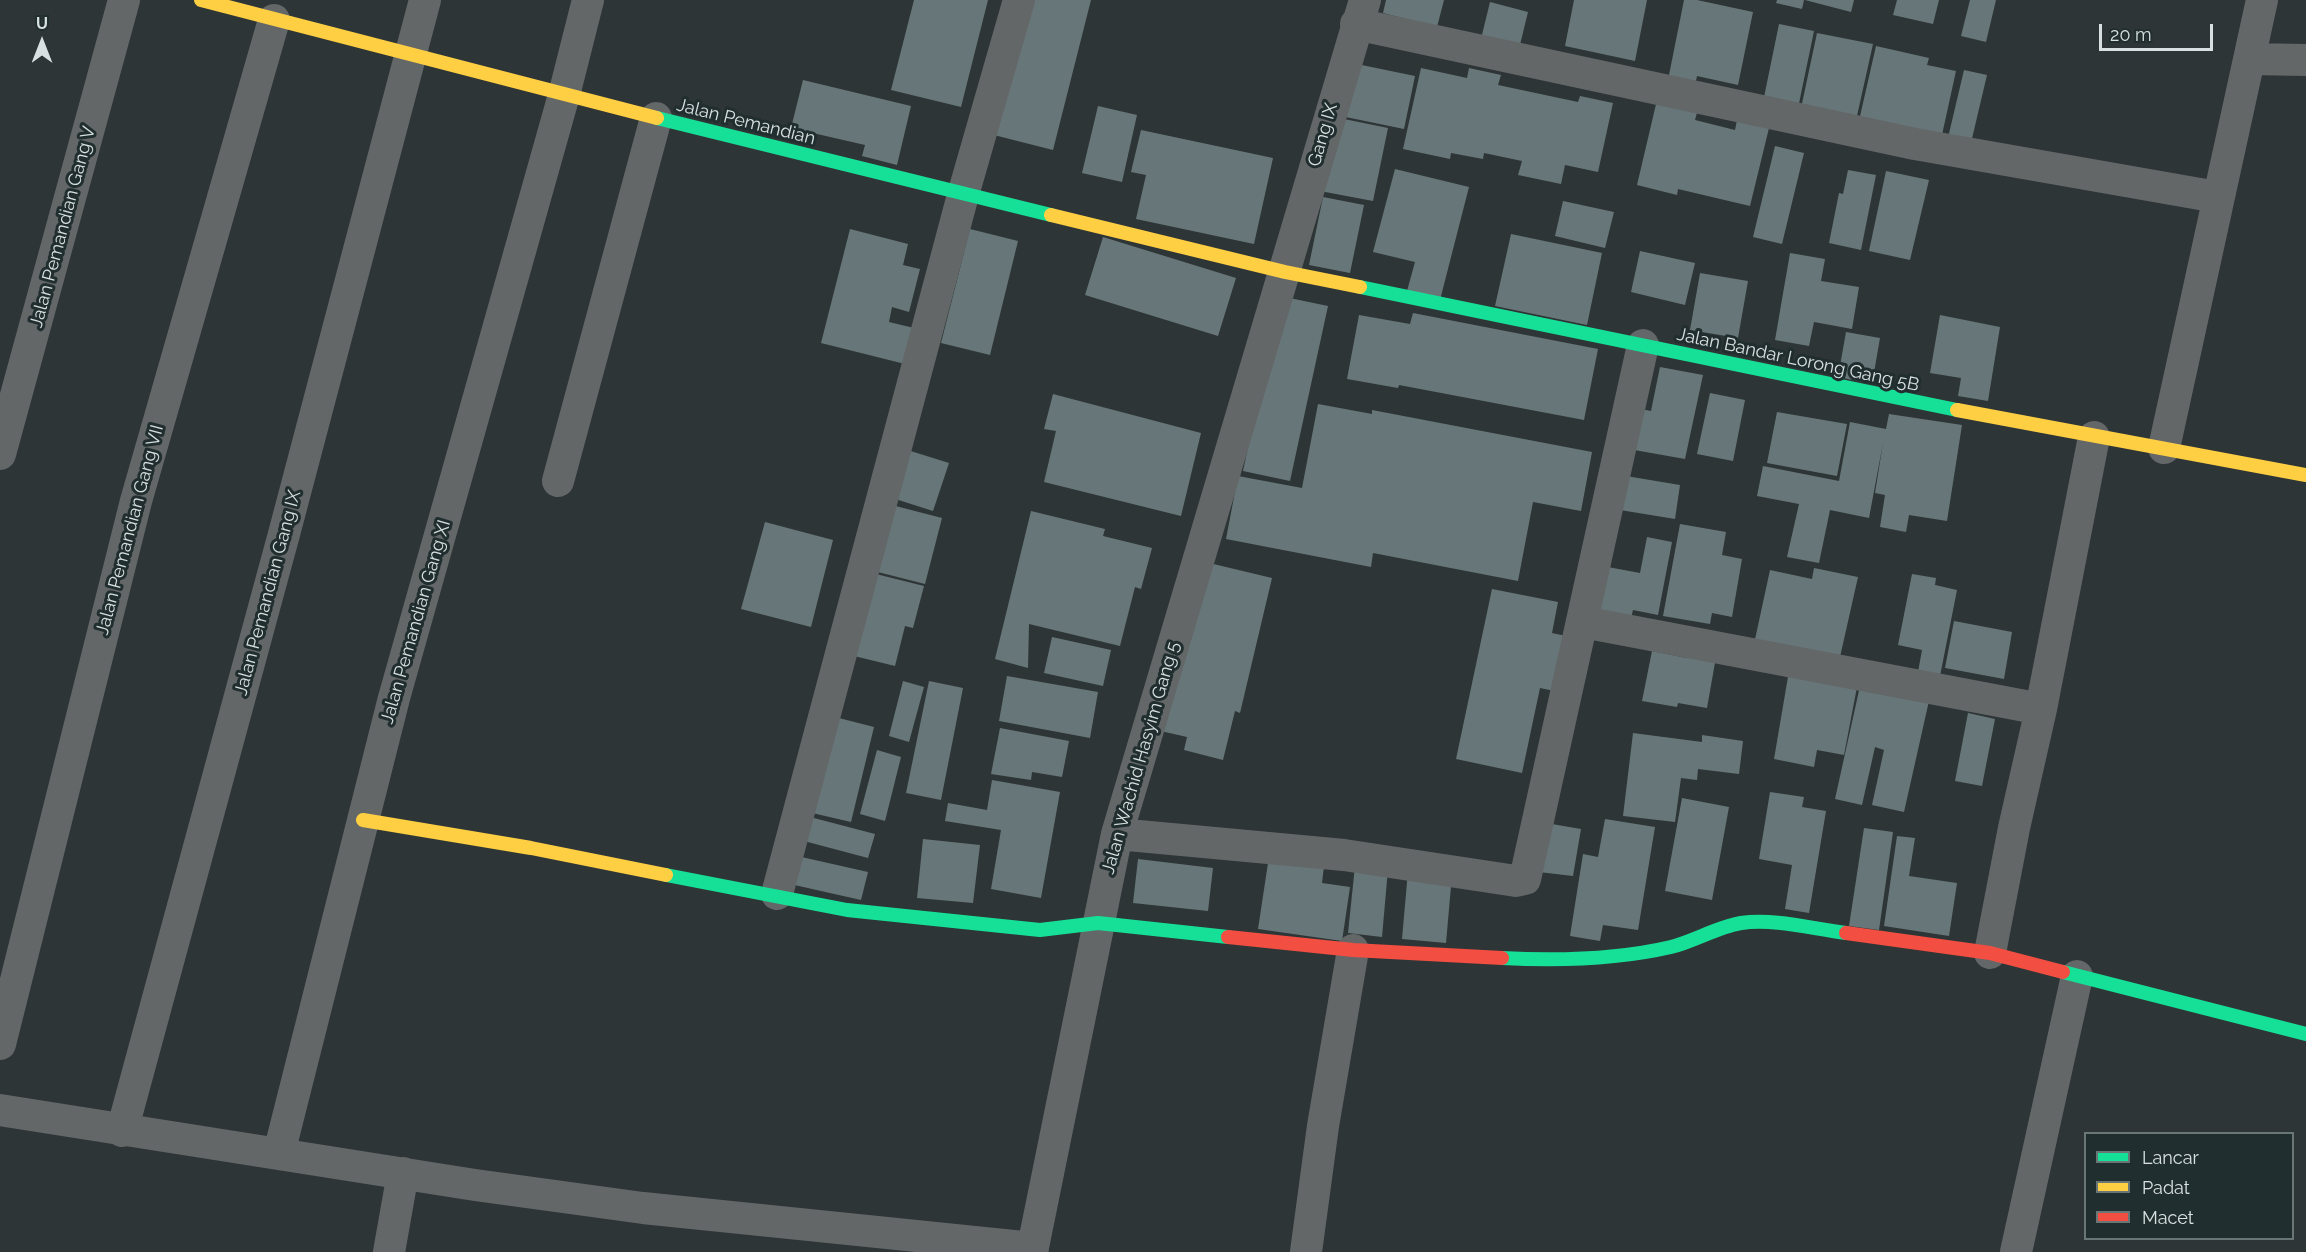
<!DOCTYPE html>
<html>
<head>
<meta charset="utf-8">
<style>
  body { margin:0 }
  #map { position:relative; width:2306px; height:1252px; overflow:hidden; background:#2e3536; font-family:Raleway,sans-serif }
  canvas { display:block }
  .legend { position:absolute; left:2084px; top:1132px; width:210px; height:108px; box-sizing:border-box; background:#212e2f; border:2px solid #6a7576; margin:0; padding:8px 10px; list-style:none; font-size:18px; color:#d8e0e1 }
  .legend li { display:flex; align-items:center; gap:12px; height:30px }
  .legend b { width:30px; border:2px solid #6a7576 }
  .north { position:absolute; left:12px; top:12px; width:60px; height:60px; -webkit-text-stroke:4px #212e2f; paint-order:stroke; rotate:0deg; font-size:16px; font-weight:700; line-height:24px; text-align:center; color:#d8e0e1 }
  .north::after { content:''; display:block; margin:auto; width:21px; height:27px; background:#d8e0e1; clip-path:polygon(50% 0,100% 100%,50% 72%,0 100%) }
  .scale { position:absolute; left:2099px; top:24px; width:114px; height:27px; box-sizing:border-box; border:3px solid #d8e0e1; border-top:0; padding-left:8px; font-size:18px; line-height:21px; white-space:nowrap; color:#d8e0e1; -webkit-text-stroke:4px #212e2f; paint-order:stroke }
</style>
</head>
<body>
<div id="map">
<canvas width="2306" height="1252"></canvas>
<ul class="legend">
<li><b style="height:8px;background:#16e098"></b>Lancar</li>
<li><b style="height:8px;background:#ffcf43"></b>Padat</li>
<li><b style="height:8px;background:#f24e42"></b>Macet</li>
</ul>
<div class="north">U</div>
<div class="scale">20 m</div>
</div>
<script>
const ctx = document.querySelector('canvas').getContext('2d');
ctx.lineJoin = 'round';
function fillPath(path, color) {
  ctx.fillStyle = color;
  ctx.fill(path, 'evenodd');
}
function stroke(path, color, width, dash) {
  ctx.strokeStyle = color;
  ctx.lineWidth = width;
  ctx.lineCap = dash ? 'butt' : 'round';
  ctx.setLineDash(dash || []);
  ctx.stroke(path);
}
function label(font, color, halo, rows, align = 'center') {
  ctx.font = font + ' Raleway,sans-serif';
  ctx.lineWidth = 6;
  ctx.setLineDash([]);
  ctx.textBaseline = 'middle';
  ctx.strokeStyle = halo;
  ctx.fillStyle = color;
  for (const [text, x, y, turn = 0] of rows) {
    ctx.save();
    ctx.translate(x, y);
    ctx.rotate((+turn || 0) * Math.PI / 180);
    ctx.textAlign = isNaN(turn) ? turn : align;
    if (halo) ctx.strokeText(text, 0, 0);
    ctx.fillText(text, 0, 0);
    ctx.restore();
  }
}
fillPath(new Path2D(`
  M914 0H988L961 107 891 90Z
  M1022 0H1091L1053 150 986 133Z
  M1386 0H1444L1437 27 1383 13Z
  M1574 0H1647L1635 61 1565 46Z
  M1684 0H1697L1753 12 1738 85 1697 76 1694 90 1667 85Z
  M1777 0H1804L1802 9 1776 3Z
  M1805 0H1854L1851 12Z
  M1897 0H1939L1933 24 1893 15Z
  M1970 0H1996L1986 42 1961 36Z
  M1490 2 1528 12 1518 53 1480 43Z
  M1779 24 1814 31 1797 113 1762 107Z
  M1817 33 1873 44 1855 125 1800 113Z
  M1876 46 1929 58 1927 65 1956 71 1940 144 1858 125Z
  M1347 62 1415 76 1404 129 1336 115Z
  M1421 68 1467 78 1469 68 1501 75 1498 85 1578 102 1580 96 1613 103 1598 172 1565 165 1561 184 1518 175 1522 161 1484 153 1483 159 1451 153 1450 159 1403 149Z
  M1964 70 1987 75 1970 147 1947 142Z
  M803 80 911 106 897 165 862 156 865 145 791 128Z
  M1657 100 1698 109 1695 120 1735 130 1737 120 1769 128 1750 206 1678 189 1677 195 1637 185Z
  M1098 106 1137 115 1122 182 1082 173Z
  M1339 118 1388 128 1373 201 1320 191Z
  M1141 130 1273 158 1254 244 1136 219 1146 175 1131 172Z
  M1775 146 1804 153 1782 244 1753 237Z
  M1395 169 1469 187 1440 300 1407 291 1415 262 1373 252Z
  M1848 170 1876 175 1861 250 1829 243 1839 193 1843 194Z
  M1886 171 1929 180 1910 260 1869 251Z
  M1323 197 1364 205 1350 273 1309 265Z
  M1563 201 1614 212 1605 248 1555 236Z
  M850 229 908 244 903 265 920 269 909 312 892 307 889 322 914 328 905 364 821 343Z
  M970 229 1018 241 990 355 941 343Z
  M1511 234 1602 253 1587 325 1495 306Z
  M1103 237 1236 278 1218 336 1085 295Z
  M1640 251 1695 263 1685 305 1631 292Z
  M1790 253 1825 259 1821 281 1859 287 1852 329 1814 322 1809 346 1775 340Z
  M1700 273 1748 281 1738 338 1690 330Z
  M1280 296 1328 306 1290 481 1243 471Z
  M1413 313 1598 349 1584 420 1399 385 1398 388 1347 379 1359 315 1410 324Z
  M1940 315 2000 327 1988 401 1958 396 1961 378 1930 373Z
  M1846 332 1880 338 1872 384 1838 377Z
  M1660 367 1703 375 1685 459 1623 448 1631 407 1651 411Z
  M1710 393 1745 400 1733 461 1697 454Z
  M1053 394 1201 433 1181 516 1044 482 1056 431 1044 429Z
  M1318 404 1372 414V410L1592 452 1581 511 1533 502 1518 581 1373 553 1371 567 1226 539 1238 476 1302 488Z
  M1777 412 1847 424 1837 476 1767 463Z
  M1889 414 1962 425 1947 521 1909 515 1906 532 1880 527 1885 495 1875 493 1883 443 1869 518 1830 510 1819 563 1787 557 1799 504 1757 496 1763 466 1839 481 1850 422 1886 429Z
  M901 448 949 463 933 511 886 496Z
  M1620 475 1680 485 1675 519 1614 509Z
  M884 503 942 518 925 584 866 569Z
  M1031 511 1105 529 1103 536 1152 548 1141 589 1135 587 1120 646 1029 624 1028 668 995 659Z
  M765 522 833 540 811 627 741 609Z
  M1680 524 1726 532 1722 555 1742 559 1732 617 1712 613 1710 624 1663 616Z
  M1647 537 1672 542 1658 615 1633 610 1630 622 1588 614 1597 565 1640 573Z
  M1205 562 1272 578 1240 713 1235 711 1223 760 1184 750 1187 737 1152 729Z
  M1814 568 1858 577 1840 657 1754 644 1770 570 1812 579Z
  M868 572 924 586 913 628 905 626 895 666 846 654Z
  M1912 574 1936 578 1935 585 1957 590 1940 676 1918 672 1922 650 1898 645Z
  M1492 589 1558 602 1552 633 1575 638 1564 693 1540 688 1522 773 1456 759Z
  M1954 621 2012 632 2004 679 1945 668Z
  M1052 637 1111 650 1103 686 1044 673Z
  M1652 651 1687 658 1716 657 1707 708 1678 703 1677 707 1642 701Z
  M1790 665 1857 687 1844 755 1817 750 1814 767 1774 759Z
  M1007 676 1098 692 1090 738 999 721Z
  M1862 677 1931 692 1904 812 1872 805 1884 750 1875 747 1862 805 1835 799Z
  M903 681 924 687 909 742 889 736Z
  M929 681 963 688 941 800 906 793Z
  M1968 713 1995 719 1982 786 1955 781Z
  M831 716 874 727 851 822 808 812Z
  M1000 728 1069 741 1062 777 1032 772 1031 780 991 774Z
  M1633 733 1702 742V735L1743 741 1739 774 1698 769 1697 780 1681 778 1675 822 1623 816Z
  M877 750 901 757 885 821 860 814Z
  M992 780 1060 792 1041 898 991 889 1001 830 945 821 948 803 987 810Z
  M1770 792 1804 797 1802 807 1826 811 1809 913 1785 909 1792 865 1759 859Z
  M1682 798 1729 807 1712 900 1665 891Z
  M810 817 875 834 868 858 804 841Z
  M1605 819 1655 827 1638 930 1603 925 1600 941 1570 936 1583 854 1598 857Z
  M1540 822 1581 829 1573 876 1530 871Z
  M1864 828 1893 832 1879 930 1849 926Z
  M1897 836 1915 838 1909 876 1957 883 1949 936 1884 926Z
  M923 839 980 845 973 903 917 898Z
  M1270 850 1325 858 1322 883 1350 887 1342 941 1258 929Z
  M797 856 868 872 861 900 790 884Z
  M1138 859 1213 868 1208 911 1133 903Z
  M1355 866 1388 869 1382 937 1348 933Z
  M1408 871 1452 875 1446 943 1402 939Z`), '#677779');
stroke(new Path2D(`
  M1356 24 1915 144 2217 197
  M2250 59 2306 60
  M2164 448 2262 0
  M0 454 124 0
  M558 481 656 118
  M1583 622 2041 709
  M1117 834 1344 855 1516 881 1525 879 1643 345
  M777 894 963 195 1019 0
  M1990 953 2014 828 2041 709 2094 437
  M0 1044 136 501 274 20
  M0 1110 475 1185 643 1208 1033 1248
  M122 1131 284 534 425 0
  M279 1153 394 698 564 95 588 0
  M389 1252 403 1173
  M1032 1252 1117 834 1365 0
  M1306 1252 1323 1126 1353 950
  M2016 1252 2077 976`), '#646768', 32);
stroke(new Path2D(`
  M657 118 1051 215
  M1360 287 1957 410
  M666 875 847 910 1040 930 1098 923 1228 937
  M1502 958C1559 961 1615 960 1671 947 1695 941 1717 927 1741 923 1774 918 1813 929 1846 933
  M2063 972 2306 1034`), '#16e098', 14);
stroke(new Path2D(`
  M201 0 657 118
  M1051 215 1285 272 1360 287
  M1957 410 2306 475
  M363 820 531 848 666 875`), '#ffcf43', 14);
stroke(new Path2D(`
  M1846 933 1990 953 2063 972
  M1228 937 1353 950 1502 958`), '#f24e42', 14);
label('18px', '#d8e0e1', '#212e2f', [
  ["Jalan Pemandian",746,122,14],
  ["Gang IX",1323,135,-74],
  ["Jalan Pemandian Gang V",63,227,-75],
  ["Jalan Bandar Lorong Gang 5B",1798,360,12],
  ["Jalan Pemandian Gang VII",130,530,-75],
  ["Jalan Pemandian Gang IX",268,593,-75],
  ["Jalan Pemandian Gang XI",416,622,-74],
  ["Jalan Wachid Hasyim Gang 5",1141,758,-74]
]);
</script>
</body>
</html>
